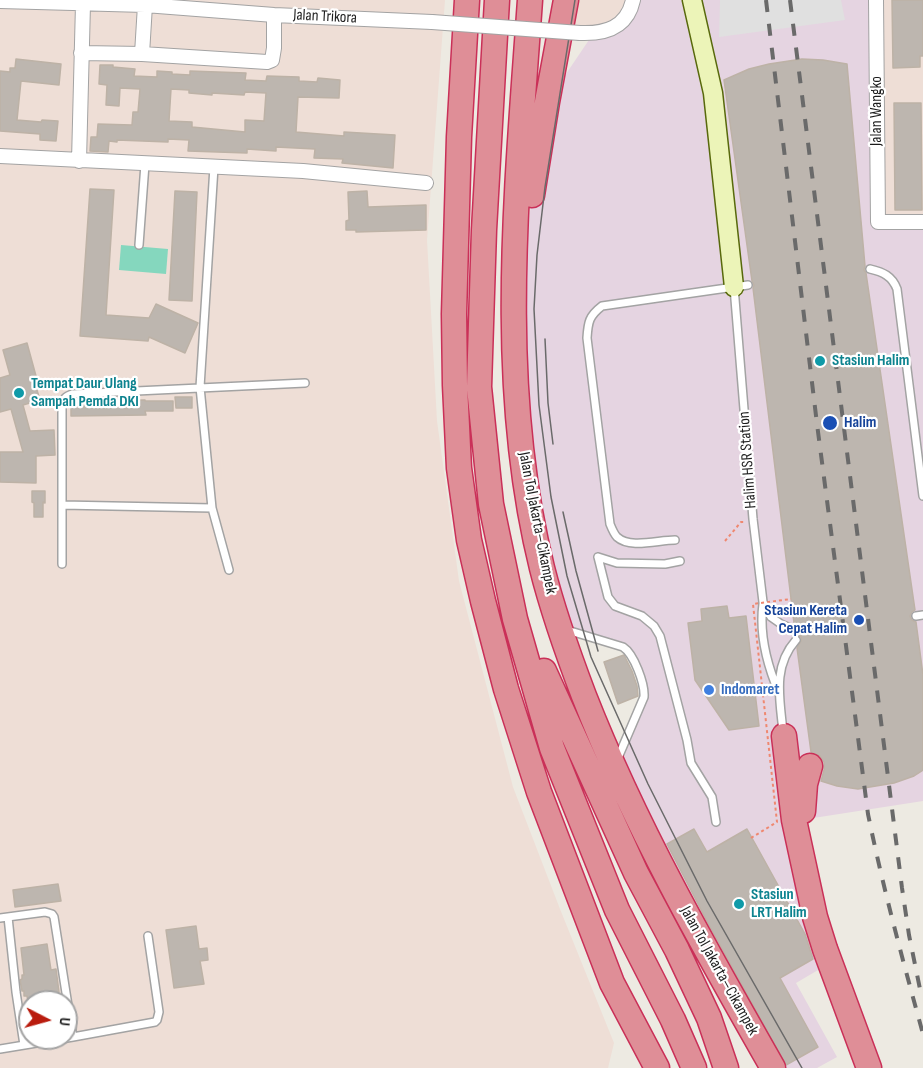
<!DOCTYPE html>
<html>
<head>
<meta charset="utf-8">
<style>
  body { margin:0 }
  #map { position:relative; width:923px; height:1068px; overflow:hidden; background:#edeae2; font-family:"Sofia Sans Condensed",sans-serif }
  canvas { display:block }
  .north { position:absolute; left:18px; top:990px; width:60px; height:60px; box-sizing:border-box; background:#fff; border:2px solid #a4a4a4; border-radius:50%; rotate:96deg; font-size:16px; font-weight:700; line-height:24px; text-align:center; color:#1c1c1c }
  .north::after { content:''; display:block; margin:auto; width:21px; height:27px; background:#b91c0e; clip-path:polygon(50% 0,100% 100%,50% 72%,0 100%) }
</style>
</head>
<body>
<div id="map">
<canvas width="923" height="1068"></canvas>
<div class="north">U</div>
</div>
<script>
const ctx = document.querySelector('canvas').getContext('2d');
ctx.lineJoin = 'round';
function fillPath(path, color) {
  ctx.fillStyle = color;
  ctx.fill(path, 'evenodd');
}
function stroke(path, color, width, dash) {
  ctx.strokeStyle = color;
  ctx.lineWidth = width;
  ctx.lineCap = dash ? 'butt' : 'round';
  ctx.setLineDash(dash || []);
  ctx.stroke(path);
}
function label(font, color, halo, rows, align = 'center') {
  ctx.font = font + ' "Sofia Sans Condensed",sans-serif';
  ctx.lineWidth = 4.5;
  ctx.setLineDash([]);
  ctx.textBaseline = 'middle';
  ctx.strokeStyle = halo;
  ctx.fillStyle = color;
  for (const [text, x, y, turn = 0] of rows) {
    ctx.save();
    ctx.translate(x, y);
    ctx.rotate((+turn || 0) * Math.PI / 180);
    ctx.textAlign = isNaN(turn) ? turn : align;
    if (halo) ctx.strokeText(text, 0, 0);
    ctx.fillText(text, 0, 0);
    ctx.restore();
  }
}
fillPath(new Path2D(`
  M633 0H876L923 222V801L794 821 830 963 796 983 837 1057 817 1068H773L613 768 644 697 630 652 559 627 526 484 525 244 547 102 593 34Z`), '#e5d4e1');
fillPath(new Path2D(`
  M0 0H445L427 240 437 421 459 581 513 787 560 909 614 1043 608 1068H0ZM30 1002H66V1038H30Z
  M566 0H633L627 16 593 34 562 21Z
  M876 0H923V222H878Z`), '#eeded6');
fillPath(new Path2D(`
  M121 245 168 249 166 274 119 270Z`), '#85d7be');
fillPath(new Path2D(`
  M720 0H841L845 20 719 37Z`), '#e0e0e0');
const building = new Path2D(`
  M892 0H923V56H920V67L893 68Z
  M16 59 61 64 59 85 21 81 17 120 41 122 42 120 58 121 56 141 40 140V134L0 131V71L10 72V68H15Z
  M802 59 823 60 847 64 865 266 864 270 866 273 915 610 912 612 910 616 912 620 916 622 923 675V770L914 776 894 783 858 789 837 786 821 781 824 770V762L820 756 811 752 797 648 801 641V637L798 635 800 629 799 626 794 623 753 288 754 285 752 281 724 80 749 69 769 64Z
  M100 65H113V67L135 69 134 76 157 77V71L172 72V74L190 75V71L246 73 245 80 266 81 267 76 299 77V81L317 82 318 78 340 80 339 98 298 97 296 132 344 136V132L395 135 393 168 342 163 343 159 314 158 315 149 276 147V151L247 149V153L188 151 189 140 168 139V142L117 140V142L109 141 108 152 90 151 91 137H97L98 124 132 125 133 112H138L140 89 120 88 119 106 106 105 107 85 99 84ZM171 89 189 90V93L212 95V93L244 95 245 92 266 93 264 121 245 120V132L192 127V122L169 121Z
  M894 103H921L922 210H895Z
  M90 189 114 190 106 315 149 318 156 304 198 323 185 353 149 337 148 341 80 336Z
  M175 191 197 192 192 301 169 300Z
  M367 191 368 207 426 205V230L356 232V230H346V221L349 220 348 192Z
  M27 343 36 376 33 377 40 400 23 405 30 431 54 430 55 455 36 456V483L0 482V452H23L11 409 0 412V378L10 375 3 350Z
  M175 397H192V408H176Z
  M145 400V401H173V411H145L146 415 71 416V401Z
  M32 491H45V503L43 502V517H34V503L32 502Z
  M727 606 729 618 746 616 759 726 729 730 695 680 688 623 702 621 701 609Z
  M624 655 632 671 637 686 638 696 618 704 604 662Z
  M694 829 707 852 747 829 805 934 813 959 780 978 818 1047 786 1065 709 925 667 844Z
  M58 884 61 901 15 907 13 890Z
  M196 926 199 949 207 948 208 960 200 961 204 984 174 988 166 930Z
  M47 944 51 970 56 969 59 992 54 993 55 1002H28L27 996H24V991H22L20 980 22 979V975H24L21 948Z`);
fillPath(building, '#bdb6af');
stroke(building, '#bdb2a6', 1.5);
const lane = new Path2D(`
  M214 167 200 387 212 508 229 570
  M139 245 145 164
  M870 269C883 272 892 276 897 289L923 496
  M734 287 753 519 763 602 771 617 781 624 795 630
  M62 505 212 508
  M675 540C658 540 630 549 617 537 614 534 612 529 610 524L587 338C588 322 589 316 602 306L748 285
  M598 557 608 597 615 606 642 616 654 626 660 636 687 740 691 763 712 797 716 822
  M598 557 617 563 665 564 680 561
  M62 564V407C63 399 65 396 73 394L305 383
  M763 604C759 634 767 665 779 693
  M916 616 923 615
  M567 630 623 647C634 654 645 684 644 697L617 760
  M783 732C780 699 772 667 796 640
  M8 917 16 992 24 1045
  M0 918 45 912 52 914 54 917 73 1037
  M0 1049 73 1037 155 1022 157 1020 159 1012 148 936`);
const street = new Path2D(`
  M876 0 878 222H923
  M0 1 145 5 274 15 432 22
  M580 33C605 34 627 28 633 0
  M81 53 142 54 267 62 272 60 274 48V15
  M142 54 145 5
  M0 156 303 171 426 183
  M79 161 83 4`);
const secondary = new Path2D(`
  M692 0 713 93 734 287`);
const highway = new Path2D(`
  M467 0 459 137 454 314 455 385 459 468 469 540 483 601 506 689 539 792 612 983 657 1068
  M497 0 484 230 479 387 491 504 515 619 552 748 617 910 673 1020 694 1068
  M530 0C517 188 496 383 542 568 553 612 568 654 584 696 635 826 704 947 773 1068
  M532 195 547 102 566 0
  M544 671 636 873 677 950 709 1018 726 1068
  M784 736 794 820 815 917 825 949 869 1068
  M803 811 805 784 810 766`);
stroke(lane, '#a3a3a3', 10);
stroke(street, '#a3a3a3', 16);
stroke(secondary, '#58690c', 21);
stroke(highway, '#ca3058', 27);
stroke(new Path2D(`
  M725 541 741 522H744`), '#ef8870', 2, [3, 3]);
stroke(lane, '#fff', 7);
stroke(street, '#fff', 14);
stroke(secondary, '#ecf4b8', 18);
stroke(highway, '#df8e97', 24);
stroke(new Path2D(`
  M575 0 545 187 537 255 534 309 539 405 551 497 567 576 591 657 648 784 707 901 802 1068
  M545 339 548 403 553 444
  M563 512 576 571 598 651`), '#6a6a6a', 1.5);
stroke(new Path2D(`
  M766 0 817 424 868 814C883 888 903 961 923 1034
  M790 0 902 888 909 935 921 994`), '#6a6a6a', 4, [12, 12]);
const streetBridge = new Path2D(`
  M432 22 580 33`);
stroke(streetBridge, '#a3a3a3', 16, []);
stroke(new Path2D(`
  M751 838 777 822 753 604 791 599`), '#ef8870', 2, [3, 3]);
stroke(streetBridge, '#fff', 14);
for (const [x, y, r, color] of [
  [820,361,6,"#0f9aa8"],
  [19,393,6,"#0f9aa8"],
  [830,423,8,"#1a4fb4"],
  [859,620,6,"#1a4fb4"],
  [709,690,6,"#3f7fe0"],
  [739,904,6,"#0f9aa8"]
]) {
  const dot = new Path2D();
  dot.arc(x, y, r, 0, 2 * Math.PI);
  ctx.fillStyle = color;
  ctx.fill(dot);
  stroke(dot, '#fff', 2);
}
label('16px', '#1c1c1c', '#fff', [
  ["Jalan Trikora",325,17,3],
  ["Jalan Wangko",877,111,-90],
  ["Halim HSR Station",748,460,-94],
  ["Jalan Tol Jakarta–Cikampek",537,523,79],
  ["Jalan Tol Jakarta–Cikampek",719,971,61]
]);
label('bold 16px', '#0d838f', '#fff', [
  ["Stasiun Halim",832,361],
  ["Tempat Daur Ulang",31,384],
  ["Sampah Pemda DKI",31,402],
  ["Stasiun",751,895],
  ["LRT Halim",751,913]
], 'left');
label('bold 16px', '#164399', '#fff', [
  ["Halim",844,423],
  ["Stasiun Kereta",847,611,"right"],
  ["Cepat Halim",847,629,"right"]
], 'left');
label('bold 16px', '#366cbe', '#fff', [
  ["Indomaret",721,690]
], 'left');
</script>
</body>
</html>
